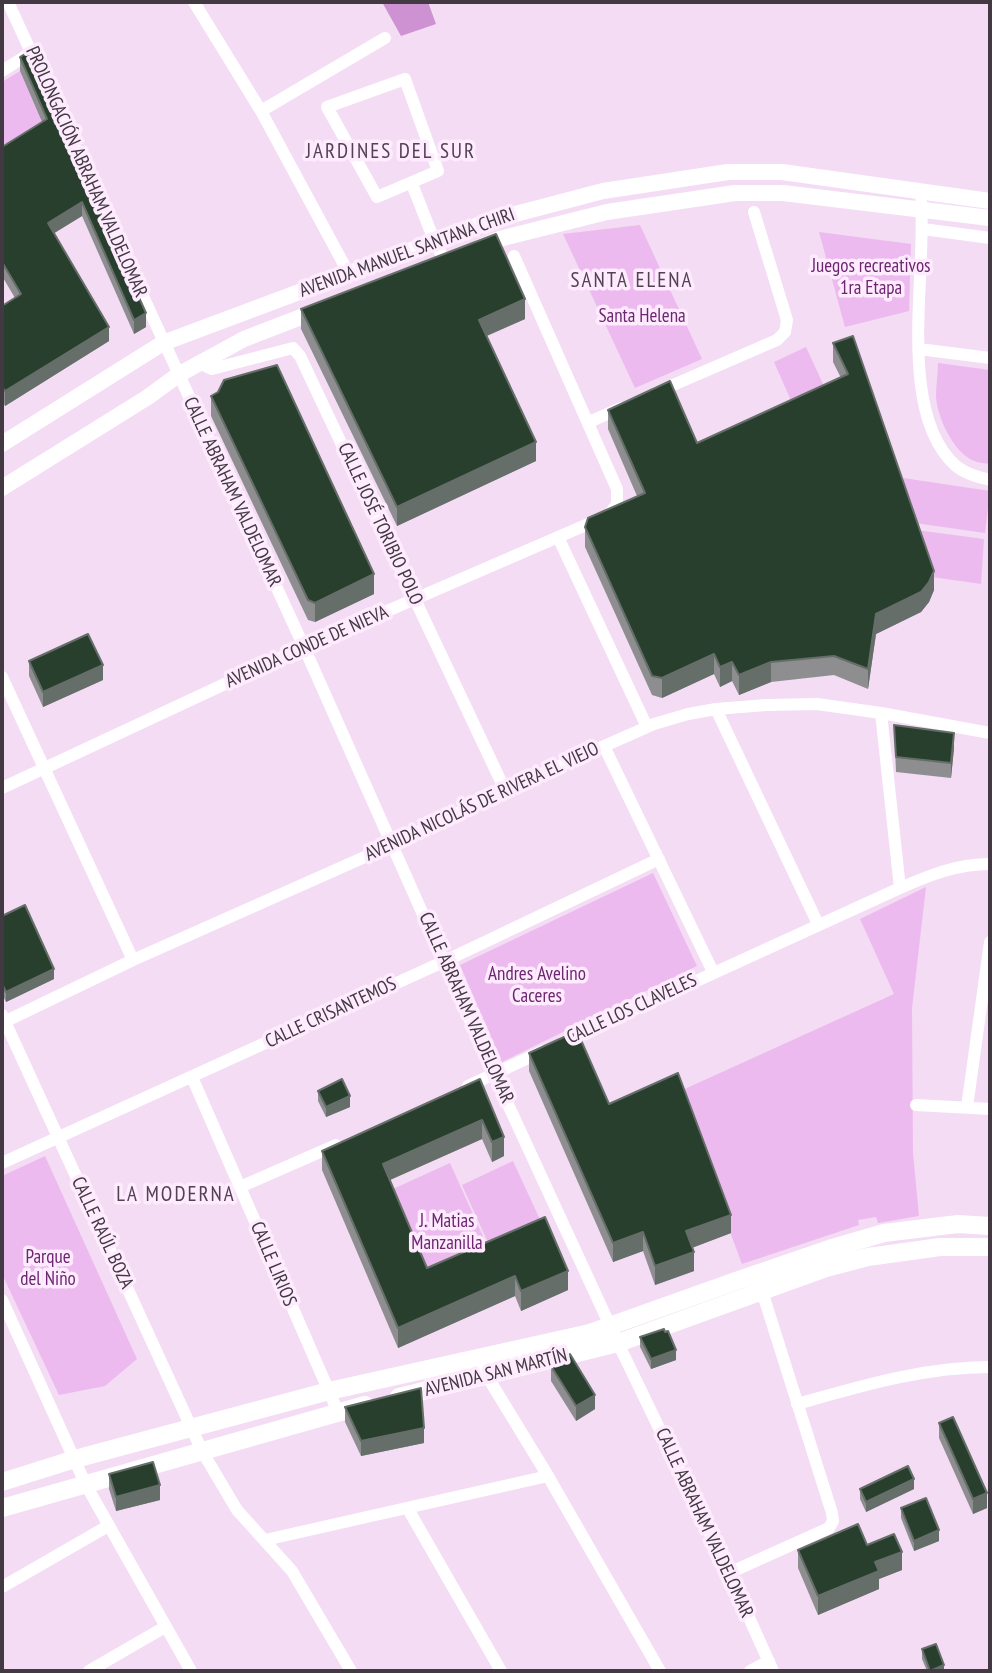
<!DOCTYPE html>
<html>
<head>
<meta charset="utf-8">
<style>
  body { margin:0 }
  #map { position:relative; width:992px; height:1673px; overflow:hidden; background:#f3dcf4; font-family:"PT Sans Narrow",sans-serif }
  canvas { display:block }
  .frame { position:absolute; inset:0; border:4px solid #423942; pointer-events:none }
</style>
</head>
<body>
<div id="map">
<canvas width="992" height="1673"></canvas>
<div class="frame"></div>
</div>
<script>
const ctx = document.querySelector('canvas').getContext('2d');
ctx.lineJoin = 'round';
function fillPath(path, color) {
  ctx.fillStyle = color;
  ctx.fill(path, 'evenodd');
}
function stroke(path, color, width, dash) {
  ctx.strokeStyle = color;
  ctx.lineWidth = width;
  ctx.lineCap = dash ? 'butt' : 'round';
  ctx.setLineDash(dash || []);
  ctx.stroke(path);
}
function label(font, color, halo, rows, align = 'center') {
  ctx.font = font + ' "PT Sans Narrow",sans-serif';
  ctx.lineWidth = 7;
  ctx.setLineDash([]);
  ctx.textBaseline = 'middle';
  ctx.strokeStyle = halo;
  ctx.fillStyle = color;
  for (const [text, x, y, turn = 0] of rows) {
    ctx.save();
    ctx.translate(x, y);
    ctx.rotate((+turn || 0) * Math.PI / 180);
    ctx.textAlign = isNaN(turn) ? turn : align;
    if (halo) ctx.strokeText(text, 0, 0);
    ctx.fillText(text, 0, 0);
    ctx.restore();
  }
}
fillPath(new Path2D(`
  M20 71 47 134 2 161V82Z
  M640 225 702 359 635 388 563 234Z
  M819 232 911 244 909 311 845 327Z
  M806 347 829 397 796 412 774 362Z
  M938 363 990 370V464C985 463 979 463 974 461 953 452 937 417 936 396 936 385 938 374 938 363Z
  M903 478 990 491 985 533 915 523Z
  M916 530 984 539 981 584 932 577Z
  M653 873 697 966 502 1062 460 965Z
  M926 887 912 1008 913 1153 919 1216 878 1223 876 1217 858 1220 859 1225 742 1264 678 1092 894 994 860 919Z
  M45 1156 137 1359 105 1386 59 1395 2 1274V1176Z
  M513 1161 542 1224 490 1247 462 1185Z
  M450 1163 490 1252 432 1278 393 1189Z`), '#edbaef');
fillPath(new Path2D(`
  M382 2H428L436 24 401 36Z`), '#ce92d2');
stroke(new Path2D(`
  M8 2 304 647 494 1074 618 1343 729 1573 773 1671
  M194 2 261 111 348 272
  M2 71 32 52
  M405 79 438 171 377 197 327 107Z
  M261 111 385 38
  M412 184 434 240 444 260
  M921 202C927 274 896 413 956 466 966 474 978 477 990 480
  M923 229 990 238
  M919 349 990 358
  M199 363 212 369 293 348 300 356 505 790
  M657 392 777 340 785 332 787 320 754 212
  M589 422 621 408
  M558 537 647 727
  M2 677 133 960
  M716 709 818 924
  M881 713 900 888
  M604 746 713 972
  M2 788 304 647 609 515 617 504V489L514 256
  M2 1015 202 1451 237 1510 292 1571 351 1671
  M2 1023 133 960 394 844 505 790 654 724 688 714 716 709 766 705 817 704 881 713 990 733
  M563 1042 900 888C930 875 957 864 990 864
  M192 1077 338 1412
  M468 1086 543 1051
  M916 1105 990 1109
  M967 1107 990 942
  M2 1163 445 961 659 859
  M240 1187 336 1145
  M2 1300 86 1485 191 1671
  M476 1358 548 1476 660 1671
  M797 1404C861 1386 924 1367 990 1367
  M408 1509 501 1671
  M265 1540 548 1476
  M729 1573 829 1528 833 1521 832 1513 762 1291
  M2 1587 108 1526
  M89 1671 165 1627
  M750 1671 769 1661`), '#fff', 12);
stroke(new Path2D(`
  M480 247 499 239 607 212 735 193H783L990 218
  M2 444 163 343 489 221 603 191 728 172H782L990 201
  M2 488 148 397 178 375 244 339 319 310`), '#fff', 16);
stroke(new Path2D(`
  M399 1397 618 1343 826 1268 868 1257 940 1247H990
  M2 1482 75 1459 329 1391 590 1333 736 1281 829 1249 884 1233 958 1224 990 1226
  M2 1508 365 1405`), '#fff', 18);
fillPath(new Path2D(`
  M20 57 146 327 134 334 82 216 54 233 109 341 5 406 2 401V306L15 298 2 276V147L42 122 20 71Z
  M301 309 525 319 487 336 536 461 397 526 301 329Z
  M853 336 934 590 929 602 921 612 876 634 868 689 834 675 771 682 739 695 732 681 720 687 714 674 662 698 652 695 585 547V527L637 496 608 429V410L697 443 841 378 833 362V343Z
  M211 396 374 594 315 622 308 620 211 416Z
  M29 661 103 680 43 707 29 676Z
  M894 725 954 748 951 778 896 772Z
  M2 916 54 979 6 1002 2 994Z
  M529 1053 609 1104 731 1233 692 1248 694 1271 655 1285 643 1251 613 1262 529 1071Z
  M480 1079 504 1156 492 1162 482 1139 390 1180 427 1268 545 1217 568 1290 521 1311 515 1296 398 1348 322 1170V1151Z
  M318 1091 350 1107 326 1117 318 1101Z
  M640 1337 676 1360 651 1369 640 1347Z
  M551 1366 595 1409 576 1421 551 1381Z
  M345 1407 424 1443 361 1456 345 1422Z
  M939 1423 987 1508 973 1514 939 1438Z
  M109 1474 160 1500 116 1511 109 1489Z
  M860 1489H914L866 1512 860 1499Z
  M901 1508 939 1541 914 1551 901 1518Z
  M867 1545 902 1570 879 1579V1589L818 1615 798 1568V1550Z
  M922 1649 944 1671H927L922 1659Z`), '#8e8e91');
fillPath(new Path2D(`
  M82 202V216L48 237V223Z
  M525 299V319L479 339V320Z
  M146 313V327L134 334V320Z
  M109 327V341L5 406V391Z
  M536 442V461L397 526V507Z
  M934 571V590L929 602 921 612 876 634 868 689V669L876 614Z
  M374 574V594L315 622V603Z
  M714 654V674L662 698V678Z
  M732 662V681L720 687V667Z
  M771 662V682L739 695V675Z
  M103 665V680L43 707V692Z
  M954 733V748L951 778V763Z
  M54 969V979L6 1002V992Z
  M350 1096V1107L326 1117V1107Z
  M482 1120V1139L383 1183V1164Z
  M504 1137V1156L492 1162V1142Z
  M731 1215V1233L686 1250V1231Z
  M643 1232V1251L613 1262V1243Z
  M694 1252V1271L655 1285V1266Z
  M568 1271V1290L521 1311V1291Z
  M515 1276V1296L398 1348V1328Z
  M676 1350V1360L651 1369V1359Z
  M595 1395V1409L576 1421V1406Z
  M424 1428V1443L361 1456V1441Z
  M914 1479V1489L866 1512V1502Z
  M160 1485V1500L116 1511V1497Z
  M987 1493V1508L973 1514V1499Z
  M939 1530V1541L914 1551V1541Z
  M902 1552V1570L879 1579V1589L818 1615V1596L875 1562Z
  M944 1665V1671H930Z`), '#666e69');
const building = new Path2D(`
  M28 52 146 313 134 320 82 202 48 223 109 327 5 391 2 387V306L21 294 2 262V147L47 119 20 57Z
  M496 234 525 299 479 320 536 442 397 507 301 309Z
  M853 336 934 571 929 582 921 592 876 614 868 669 834 656 771 662 739 675 732 662 720 667 714 654 662 678 652 676 585 527 588 518 645 493 608 410 670 381 697 443 848 374 833 343Z
  M277 365 374 574 315 603 308 600 211 396 218 392 224 380Z
  M88 634 103 665 43 692 29 661Z
  M894 725 954 733 951 763 896 757Z
  M25 905 54 969 6 992 2 984V916Z
  M577 1031 609 1104 678 1073 731 1215 686 1231 694 1252 655 1266 643 1232 613 1243 529 1053Z
  M342 1079 350 1096 326 1107 318 1091Z
  M480 1079 504 1137 492 1142 482 1120 383 1164 427 1268 545 1217 568 1271 521 1291 515 1276 398 1328 322 1151Z
  M664 1329 665 1332 668 1331 676 1350 651 1359 640 1337Z
  M570 1354 595 1395 576 1406 551 1366Z
  M421 1388 424 1428 361 1441 345 1407Z
  M953 1417 987 1493 973 1499 939 1423Z
  M153 1462 160 1485 116 1497 109 1474Z
  M908 1466 914 1479 866 1502 860 1489Z
  M926 1498 939 1530 914 1541 901 1508Z
  M858 1524 867 1545 894 1534 902 1552 875 1562 879 1571 818 1596 798 1550Z
  M936 1644 944 1665 930 1671 922 1649Z`);
fillPath(building, '#293f2e');
stroke(building, '#666e69', 2);
label('19px', '#423942', '#feebfe', [
  ["PROLONGACIÓN ABRAHAM VALDELOMAR",86,172,66],
  ["AVENIDA MANUEL SANTANA CHIRI",407,253,-20],
  ["CALLE ABRAHAM VALDELOMAR",232,492,65],
  ["CALLE JOSÉ TORIBIO POLO",380,524,65],
  ["AVENIDA CONDE DE NIEVA",307,647,-24],
  ["AVENIDA NICOLÁS DE RIVERA EL VIEJO",482,802,-25],
  ["CALLE ABRAHAM VALDELOMAR",466,1008,66],
  ["CALLE LOS CLAVELES",632,1009,-25],
  ["CALLE CRISANTEMOS",331,1013,-25],
  ["CALLE RAÚL BOZA",102,1233,65],
  ["CALLE LIRIOS",273,1264,67],
  ["AVENIDA SAN MARTÍN",496,1373,-14],
  ["CALLE ABRAHAM VALDELOMAR",704,1523,65]
]);
label('19px', '#6d2572', '#feebfe', [
  ["Juegos recreativos",871,267],
  ["1ra Etapa",871,289],
  ["Santa Helena",642,317],
  ["Andres Avelino",537,975],
  ["Caceres",537,997],
  ["J. Matias",447,1222],
  ["Manzanilla",447,1244],
  ["Parque",48,1258],
  ["del Niño",48,1280]
]);
ctx.letterSpacing = '2px';
label('21px', '#534154', '#feebfe', [
  ["JARDINES DEL SUR",391,152],
  ["SANTA ELENA",632,281],
  ["LA MODERNA",176,1195]
]);
ctx.letterSpacing = '0px';
</script>
</body>
</html>
